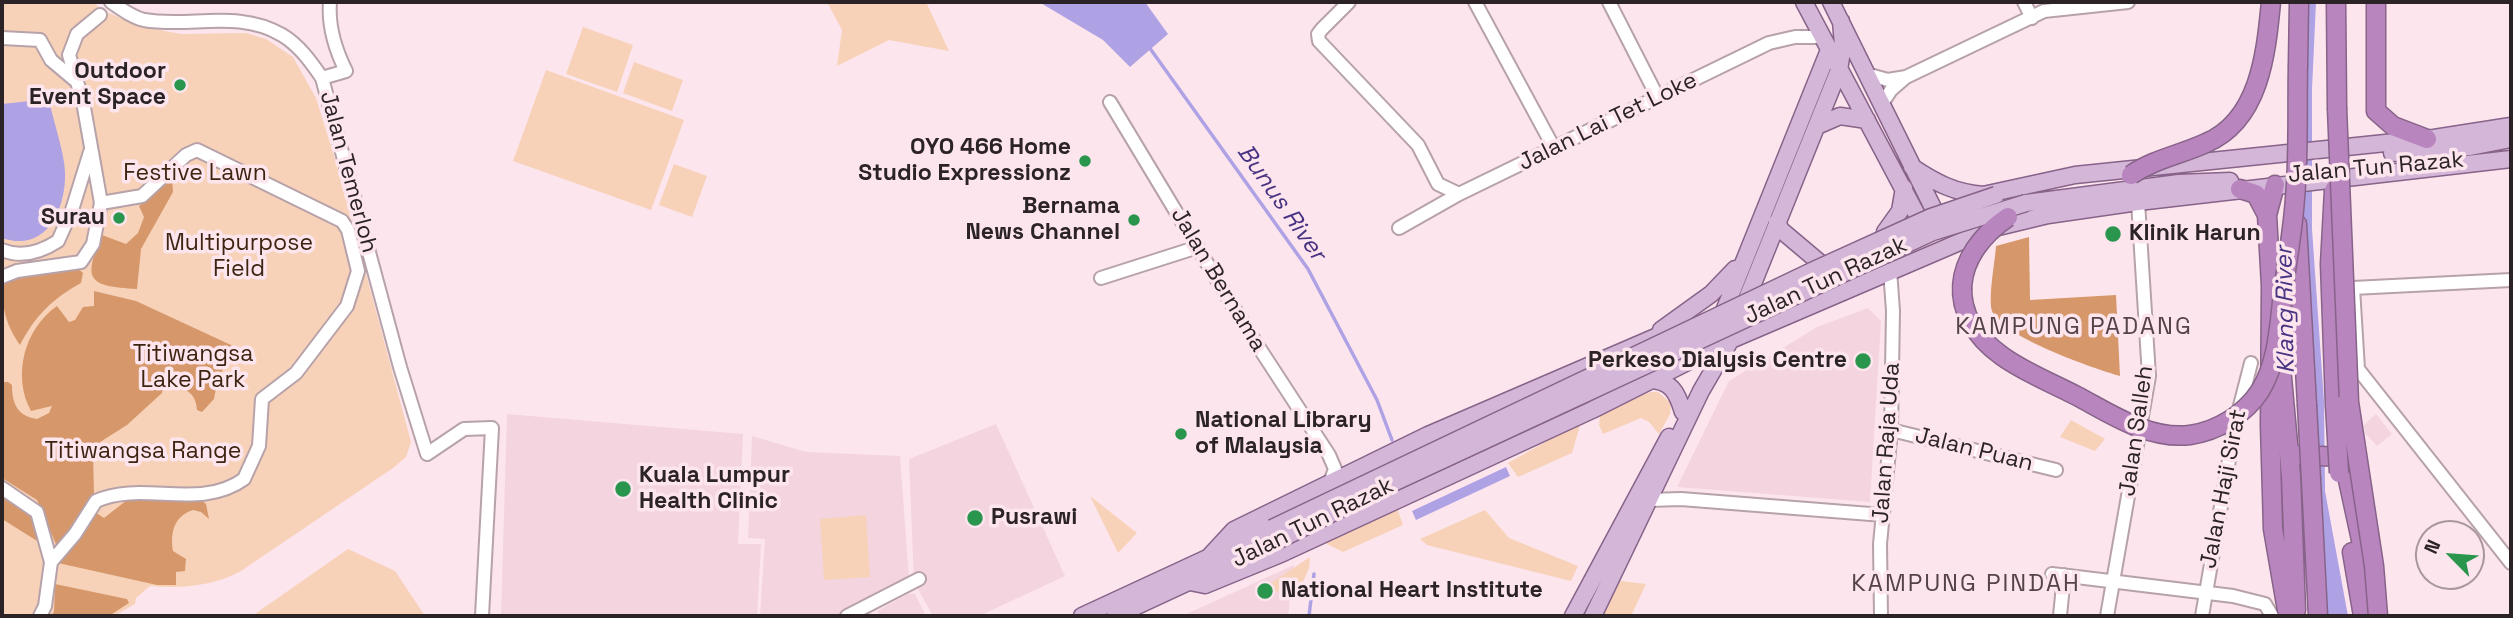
<!DOCTYPE html>
<html>
<head>
<meta charset="utf-8">
<style>
  body { margin:0 }
  #map { position:relative; width:2513px; height:618px; overflow:hidden; background:#fde5ee; font-family:"Space Grotesk",sans-serif }
  canvas { display:block }
  .frame { position:absolute; inset:0; border:4px solid #2b2326; pointer-events:none }
  .north { position:absolute; left:2415px; top:520px; width:70px; height:70px; box-sizing:border-box; background:#fde5ee; border:2px solid #a9979e; border-radius:50%; rotate:295deg; font-size:19px; font-weight:700; line-height:28px; text-align:center; color:#2b2326 }
  .north::after { content:''; display:block; margin:auto; width:24px; height:32px; background:#29954d; clip-path:polygon(50% 0,100% 100%,50% 72%,0 100%) }
</style>
</head>
<body>
<div id="map">
<canvas width="2513" height="618"></canvas>
<div class="frame"></div>
<div class="north">N</div>
</div>
<script>
const ctx = document.querySelector('canvas').getContext('2d');
ctx.lineJoin = 'round';
function fillPath(path, color) {
  ctx.fillStyle = color;
  ctx.fill(path, 'evenodd');
}
function stroke(path, color, width, dash) {
  ctx.strokeStyle = color;
  ctx.lineWidth = width;
  ctx.lineCap = dash ? 'butt' : 'round';
  ctx.setLineDash(dash || []);
  ctx.stroke(path);
}
function label(font, color, halo, rows, align = 'center') {
  ctx.font = font + ' "Space Grotesk",sans-serif';
  ctx.lineWidth = 7;
  ctx.setLineDash([]);
  ctx.textBaseline = 'middle';
  ctx.strokeStyle = halo;
  ctx.fillStyle = color;
  for (const [text, x, y, turn = 0] of rows) {
    ctx.save();
    ctx.translate(x, y);
    ctx.rotate((+turn || 0) * Math.PI / 180);
    ctx.textAlign = isNaN(turn) ? turn : align;
    if (halo) ctx.strokeText(text, 0, 0);
    ctx.fillText(text, 0, 0);
    ctx.restore();
  }
}
fillPath(new Path2D(`
  M1868 308 1881 321 1870 502 1677 487 1729 381 1817 327Z
  M507 414 743 434 738 544H761L757 616H501Z
  M2376 414 2392 434 2377 446 2365 433 2364 425Z
  M996 424 1065 576 979 616H933L914 582 909 459Z
  M752 436 806 452 900 456 909 579 837 616H760L765 539 748 538Z
  M1294 565 1288 616H1182Z
  M908 594H915L926 616H880L877 611Z`), '#f3d4df');
fillPath(new Path2D(`
  M2 2H93L102 10 139 26 181 34 246 33 266 39 293 57 316 98 336 162 411 442 406 457 393 468 241 571C214 586 179 589 150 586L136 598 135 604 114 616H2Z
  M827 2H926L949 51 889 40 837 66 842 30Z
  M583 27 633 45 617 92 566 74Z
  M634 62 683 80 672 111 623 93Z
  M546 70 684 120 651 210 513 161Z
  M674 164 707 176 692 217 659 205Z
  M1651 392H1658L1671 403 1670 414 1659 434 1649 422 1641 418 1603 434 1599 425 1600 416 1633 398Z
  M2071 420 2105 439 2095 451 2060 437Z
  M1581 422 1572 453 1518 477 1508 463Z
  M1090 496 1137 533 1118 553Z
  M1397 508 1403 525 1343 552 1321 541Z
  M1485 510 1509 538 1578 566 1571 581 1427 545 1420 539Z
  M866 515 870 577 824 580 820 519Z
  M348 549 395 571 425 616H252Z
  M1310 557 1309 568 1296 598 1265 587Z
  M1621 581 1646 584 1631 616H1601L1614 588Z`), '#f7d2b9');
fillPath(new Path2D(`
  M172 178 173 192 141 249 137 289C87 286 83 280 102 235L126 244 138 233 144 217 139 206Z
  M2029 237 2030 300 2116 295 2120 376C2095 369 2000 336 1992 311 1988 297 1995 262 1996 246Z
  M76 267 83 273 81 283C52 299 35 316 20 345 5 323 2 307 2 281Z
  M94 291 136 301 231 345 234 350 218 378 214 399 202 412 197 410C196 397 191 392 180 387L175 373 170 370 165 375 162 393 127 425 97 444 93 453 94 494 76 528 58 549 37 500 2 478V382H8L12 385C12 403 17 416 37 419L49 413 52 406 31 411C12 376 24 329 57 306L69 322 75 320 83 307 94 306Z
  M2 492 35 518 42 544 2 519Z
  M127 500H201L206 504 209 519 201 512 193 510C174 516 170 533 173 551L186 559 185 571 176 572V585H157L58 563 95 512 104 518Z
  M55 584 127 599 129 603 109 616H51L54 612Z`), '#d6986a');
fillPath(new Path2D(`
  M1039 2H1145L1168 34 1130 67 1103 40Z
  M2302 2H2316L2312 89V229L2324 401 2325 491 2348 616H2328L2319 563 2302 245Z
  M49 99C53 122 67 158 65 180 63 216 43 252 2 238V104Z
  M1506 467 1510 476 1416 520 1412 511Z`), '#aea2e5');
stroke(new Path2D(`
  M1149 47 1308 269 1377 400 1392 440
  M1309 616 1314 574`), '#aea2e5', 3.5);
const minor = new Path2D(`
  M111 2C121 9 132 17 144 20 190 28 238 9 282 35 299 45 311 62 322 78L400 367 427 454 464 429 492 428 482 616
  M1349 2 1322 29 1318 34 1319 41 1418 145 1438 184 1459 194
  M1475 2 1555 150
  M1609 2 1658 98
  M2024 2 2032 18
  M100 15 77 34 69 55 83 102 101 203
  M2 38 40 40 51 60 76 81
  M1866 74 1888 80 1906 77 2044 11 2128 2
  M322 78 346 71C335 49 328 26 330 2
  M1110 102 1243 323 1329 455 1335 469 1329 485
  M1881 105 1891 90 1906 77
  M1399 228 1459 194 1769 43 1795 37H1823
  M2 250C21 258 41 252 58 241L72 210 90 152
  M2 277 17 271 81 262 93 244 101 203 142 196 186 155 197 150 342 221 348 230 358 271 347 306 296 373 262 399 259 446 244 479C200 511 142 480 96 501L75 534 51 562 45 606 40 616
  M1101 278 1198 247
  M2511 280 2353 288 2358 369 2511 563
  M1891 430 2056 470
  M2 488 37 512 51 562
  M1649 500 1681 499 1883 515
  M2052 574 2233 596 2265 604 2272 616
  M847 616 919 579
  M1881 616 1880 544 1891 430 1893 311 1890 270
  M2060 616 2064 575
  M2107 616 2149 376 2138 202
  M2202 616 2235 425 2251 363`);
const major = new Path2D(`
  M1804 2 1926 232
  M1831 2 1942 226
  M1817 126 1840 116 1867 120
  M2392 153 2470 147 2511 139
  M1912 167C1936 183 1955 193 1984 195
  M1983 195 2075 175 2434 138 2511 126
  M2026 203 2179 183 2230 181
  M1777 222 1781 230 1819 262
  M1885 232 1900 211 1904 188
  M1742 311 1839 70 1843 45 1841 21
  M1720 321 1829 50
  M1661 330 1711 294 1735 269
  M1648 380C1671 380 1677 392 1683 412
  M1209 557 1234 530 1428 435 1674 329
  M1190 582 1205 585 1283 553 1592 410 1731 340 1990 229 2048 215 2138 202 2511 159
  M1082 616 1272 528
  M1115 616 1277 541
  M1573 616 1669 437
  M1593 616 1701 391 1730 341`);
const highway = new Path2D(`
  M2336 2 2337 108
  M2376 2V111L2393 126 2427 139
  M2298 65 2299 2
  M2275 185 2267 215 2271 286 2270 425 2273 529 2288 616
  M2240 189 2256 194 2267 215
  M2334 190 2330 264 2335 405
  M2297 224 2307 405
  M2279 345 2291 476 2296 610
  M2297 455 2343 457 2368 572
  M2311 480 2318 616
  M2352 552 2363 616`);
stroke(minor, '#b7a2a9', 16);
stroke(major, '#876389', 19);
stroke(highway, '#876389', 21);
stroke(minor, '#fff', 12);
stroke(major, '#d4b6d8', 16);
stroke(highway, '#b885be', 18);
const majorBridge = new Path2D(`
  M1272 528 1816 269 1931 217 1996 195
  M1277 541 1376 491 1933 232 2026 203`);
const highwayBridge = new Path2D(`
  M2337 108 2349 402 2374 566 2378 616
  M2131 175C2154 159 2180 155 2206 143 2260 120 2266 53 2271 2
  M2008 217C1952 255 1944 314 2002 356 2024 372 2052 383 2077 396 2111 414 2149 440 2190 435 2218 431 2245 414 2260 391 2278 362 2279 326 2283 293 2287 261 2293 230 2295 198 2299 154 2297 109 2298 65
  M2307 405 2311 480
  M2335 405 2339 473`);
stroke(majorBridge, '#876389', 19, []);
stroke(highwayBridge, '#876389', 21, []);
stroke(majorBridge, '#d4b6d8', 16);
stroke(highwayBridge, '#b885be', 18);
for (const [x, y, r, color] of [
  [180,85,7,"#29954d"],
  [1085,161,7,"#29954d"],
  [119,218,7,"#29954d"],
  [1134,220,7,"#29954d"],
  [2113,234,9,"#29954d"],
  [1863,361,9,"#29954d"],
  [1181,434,7,"#29954d"],
  [623,489,9,"#29954d"],
  [975,518,9,"#29954d"],
  [1265,591,9,"#29954d"]
]) {
  const dot = new Path2D();
  dot.arc(x, y, r, 0, 2 * Math.PI);
  ctx.fillStyle = color;
  ctx.fill(dot);
  stroke(dot, '#fde5ee', 2.5);
}
label('bold 23px', '#2b2326', '#fde5ee', [
  ["Outdoor",166,72],
  ["Event Space",166,98],
  ["OYO 466 Home",1071,148],
  ["Studio Expressionz",1071,174],
  ["Bernama",1120,207],
  ["News Channel",1120,233],
  ["Surau",105,218],
  ["Klinik Harun",2129,234,"left"],
  ["Perkeso Dialysis Centre",1847,361],
  ["National Library",1195,421,"left"],
  ["of Malaysia",1195,447,"left"],
  ["Kuala Lumpur",639,476,"left"],
  ["Health Clinic",639,502,"left"],
  ["Pusrawi",991,518,"left"],
  ["National Heart Institute",1281,591,"left"]
], 'right');
label('23px', '#2b2326', '#fde5ee', [
  ["Jalan Lai Tet Loke",1608,122,-26],
  ["Jalan Tun Razak",2376,168,-5],
  ["Jalan Temerloh",348,172,75],
  ["Jalan Bernama",1218,280,59],
  ["Jalan Tun Razak",1826,281,-25],
  ["Jalan Salleh",2137,431,-82],
  ["Jalan Raja Uda",1887,443,-86],
  ["Jalan Puan",1974,450,14],
  ["Jalan Haji Sirat",2224,489,-79],
  ["Jalan Tun Razak",1313,523,-26]
]);
label('23px', '#3d2410', '#fde5ee', [
  ["Festive Lawn",195,174],
  ["Multipurpose",239,244],
  ["Field",239,270],
  ["Titiwangsa",193,355],
  ["Lake Park",193,381],
  ["Titiwangsa Range",143,452]
]);
label('italic 24px', '#483482', '#fde5ee', [
  ["Bunus River",1281,203,55],
  ["Klang River",2286,310,-91]
]);
ctx.letterSpacing = '2px';
label('24px', '#55434a', '#fde5ee', [
  ["KAMPUNG PADANG",2074,327],
  ["KAMPUNG PINDAH",1966,584]
]);
ctx.letterSpacing = '0px';
</script>
</body>
</html>
